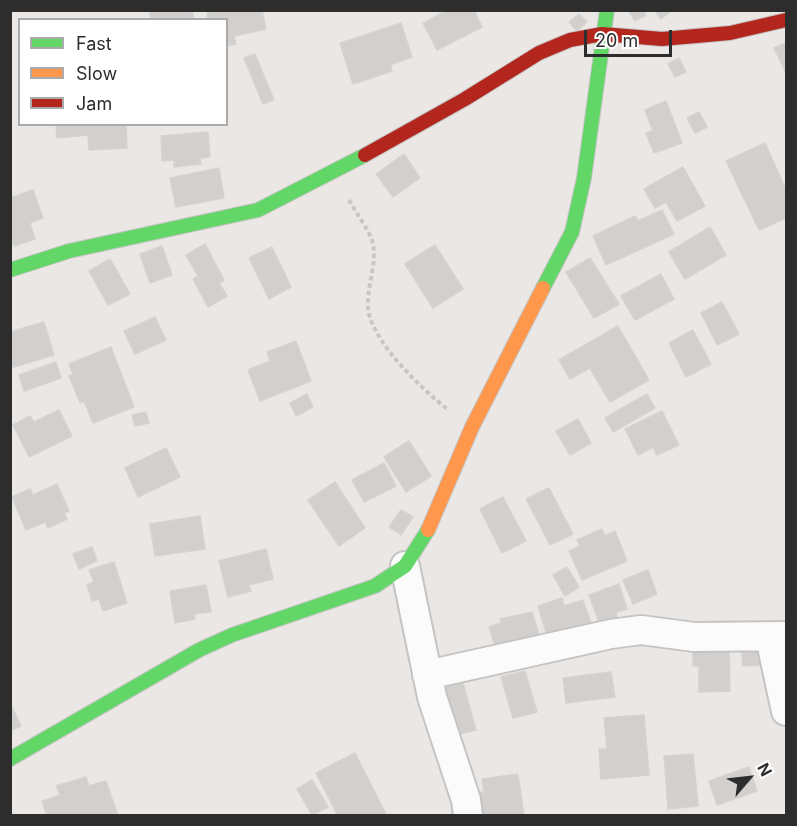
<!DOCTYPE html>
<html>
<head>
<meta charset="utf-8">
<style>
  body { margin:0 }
  #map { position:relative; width:797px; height:826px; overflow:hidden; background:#eae7e4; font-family:Inter,sans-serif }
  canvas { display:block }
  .frame { position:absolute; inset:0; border:12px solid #2d2d2d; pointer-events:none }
  .legend { position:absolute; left:18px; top:18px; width:210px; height:108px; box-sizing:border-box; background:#fff; border:2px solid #ababab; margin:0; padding:8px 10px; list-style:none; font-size:18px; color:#2d2d2d }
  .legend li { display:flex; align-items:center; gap:12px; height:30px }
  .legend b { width:30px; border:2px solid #ababab }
  .north { position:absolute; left:719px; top:748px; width:60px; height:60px; -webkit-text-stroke:4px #fff; paint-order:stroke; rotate:62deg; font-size:16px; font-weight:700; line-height:24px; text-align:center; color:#2d2d2d }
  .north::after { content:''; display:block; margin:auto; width:21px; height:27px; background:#2d2d2d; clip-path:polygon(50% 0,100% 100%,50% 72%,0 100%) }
  .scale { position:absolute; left:584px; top:30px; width:88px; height:27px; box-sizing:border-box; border:3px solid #2d2d2d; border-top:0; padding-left:8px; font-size:18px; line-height:21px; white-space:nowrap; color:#2d2d2d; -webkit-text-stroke:4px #fff; paint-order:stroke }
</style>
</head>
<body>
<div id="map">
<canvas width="797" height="826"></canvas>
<div class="frame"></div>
<ul class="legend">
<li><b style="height:8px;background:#63d668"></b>Fast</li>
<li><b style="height:8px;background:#ff974d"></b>Slow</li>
<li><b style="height:8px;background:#b3261e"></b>Jam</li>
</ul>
<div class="north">N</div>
<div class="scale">20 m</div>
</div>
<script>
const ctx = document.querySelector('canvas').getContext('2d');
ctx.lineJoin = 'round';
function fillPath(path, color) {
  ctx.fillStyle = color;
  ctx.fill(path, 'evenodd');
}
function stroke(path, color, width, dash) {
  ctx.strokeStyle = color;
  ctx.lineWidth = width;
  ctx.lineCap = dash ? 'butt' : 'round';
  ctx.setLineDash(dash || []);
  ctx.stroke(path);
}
const building = new Path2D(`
  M149 10H192L194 20H151Z
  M207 10H262L266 29 234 36 236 44 226 46V20H208Z
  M448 10H474L482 27 437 50 423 23Z
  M628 10H643L646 15 635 21Z
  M655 10H672L661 19Z
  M579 14 587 22 577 31 569 22Z
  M401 23 412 57 390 65 392 71 353 84 340 43Z
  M786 43V70L785 71 774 48Z
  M255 54 274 100 263 104 244 58Z
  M679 58 686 72 675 77 668 64Z
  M666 101 682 143 654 153 646 133 653 131 645 110Z
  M699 112 707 127 695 133 687 118Z
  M56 124H126L127 148 89 150 88 135 57 138Z
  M208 132 210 157 200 158 201 164 174 167V160L162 161 161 136Z
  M765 143 786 190V218L759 230 726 161Z
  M404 154 420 178 393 197 376 174Z
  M683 167 705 206 677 221 666 202 655 208 644 189Z
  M219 168 224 198 176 207 170 178Z
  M33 190 43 218 30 223 35 239 14 246 10 239V198Z
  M662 210 674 234 606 265 593 236 635 216 638 221Z
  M710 227 726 255 685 279 669 252Z
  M205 244 224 280 219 283 227 296 208 307 193 279 198 276 186 255Z
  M435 245 463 289 433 308 405 264Z
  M162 246 172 275 150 283 140 254Z
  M272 247 291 287 269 299 249 258Z
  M590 258 619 304 594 318 566 272Z
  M110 259 130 294 108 305 89 271Z
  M661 274 674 299 635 320 621 296Z
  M722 302 739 334 717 345 701 313Z
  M155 317 166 340 135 354 124 331Z
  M44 322 54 355 10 368V332Z
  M618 326 649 380 610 402 590 368 570 379 559 360Z
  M693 330 711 364 686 377 669 343Z
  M296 341 311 381 260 401 248 370 270 361 267 352Z
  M111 347 134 407 93 423 84 401 80 403 69 376 73 374 69 364Z
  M56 362 61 378 24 391 19 375Z
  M307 394 313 407 296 416 290 403Z
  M647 394 655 408 613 432 605 418Z
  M59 410 72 436 29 457 13 425 30 416 34 422Z
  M662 411 679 445 657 455 653 447 638 455 625 429Z
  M146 412 149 423 135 426 132 415Z
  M578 419 591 443 570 455 556 431Z
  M409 441 431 476 406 492 384 457Z
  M166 448 180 477 138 497 125 468Z
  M384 463 396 486 364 502 352 480Z
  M335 482 365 528 339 546 308 500Z
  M57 484 69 511 64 513 67 519 48 528 45 522 26 530 12 497 30 489 33 495Z
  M549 488 573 534 550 545 526 499Z
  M503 497 526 541 502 553 480 509Z
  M401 510 413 517 401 535 389 527Z
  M200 516 205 549 155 556 150 524Z
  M602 529 605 536 615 531 627 561 582 580 569 551 580 546 577 540Z
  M92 547 97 561 79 569 73 554Z
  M266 549 273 579 249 585 251 591 228 597 219 561Z
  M114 562 127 603 103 611 99 599 92 601 87 585 94 582 89 570Z
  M567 567 579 587 565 596 553 575Z
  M648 570 657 594 633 604 623 580Z
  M619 584 627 609 616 612 618 619 600 625 589 595Z
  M206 585 211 612 194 614 195 619 175 623 170 591Z
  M562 598 564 606 583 600 593 629 549 642 538 606Z
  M532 612 540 638 497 652 489 627 501 623 500 619Z
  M760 643 762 665 743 666 741 644Z
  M693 645H729L730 691 699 692V666H693Z
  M525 671 537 712 513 718 501 677Z
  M611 672 615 697 566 703 563 678Z
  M463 683 476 730 451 736 439 689Z
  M12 707 21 726 10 731V708Z
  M644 715 649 775 601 779 599 749H607L604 718Z
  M355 753 387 816H338L316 773Z
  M693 754 698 806 668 809 664 756Z
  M749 767 757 791 717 805 709 781Z
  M518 774 524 816H478L475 793 484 792 482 779Z
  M86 777 89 786 106 781 118 816H47L42 801 60 795 56 786Z
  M312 780 328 807 312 815 297 789Z`);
fillPath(building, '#d2cfcd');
stroke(building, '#d5d3d0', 1.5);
const street = new Path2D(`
  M405 566 432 697 466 800 468 816
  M770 637 786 711
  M427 675 611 634 641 630 694 637 786 636`);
const fast = new Path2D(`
  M10 270 69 251 258 210 365 155
  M543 288 572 232 584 178 607 10
  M10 759 199 650 232 635 375 586 405 566 428 530`);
const slow = new Path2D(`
  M428 530 472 427 543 288`);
const jam = new Path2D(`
  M365 155 465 99 539 53 570 40 602 34 662 39 730 33 786 20`);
stroke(street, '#c5c4c4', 32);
stroke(fast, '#c5c4c4', 16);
stroke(slow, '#c5c4c4', 16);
stroke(jam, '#c5c4c4', 16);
stroke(new Path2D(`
  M349 200C356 213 367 227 372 240 379 264 364 290 369 314 377 346 421 388 447 409`), '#c7c7c7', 4, [4.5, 3]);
stroke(street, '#fcfbfb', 28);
stroke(fast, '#63d668', 14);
stroke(slow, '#ff974d', 14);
stroke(jam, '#b3261e', 14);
</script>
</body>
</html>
